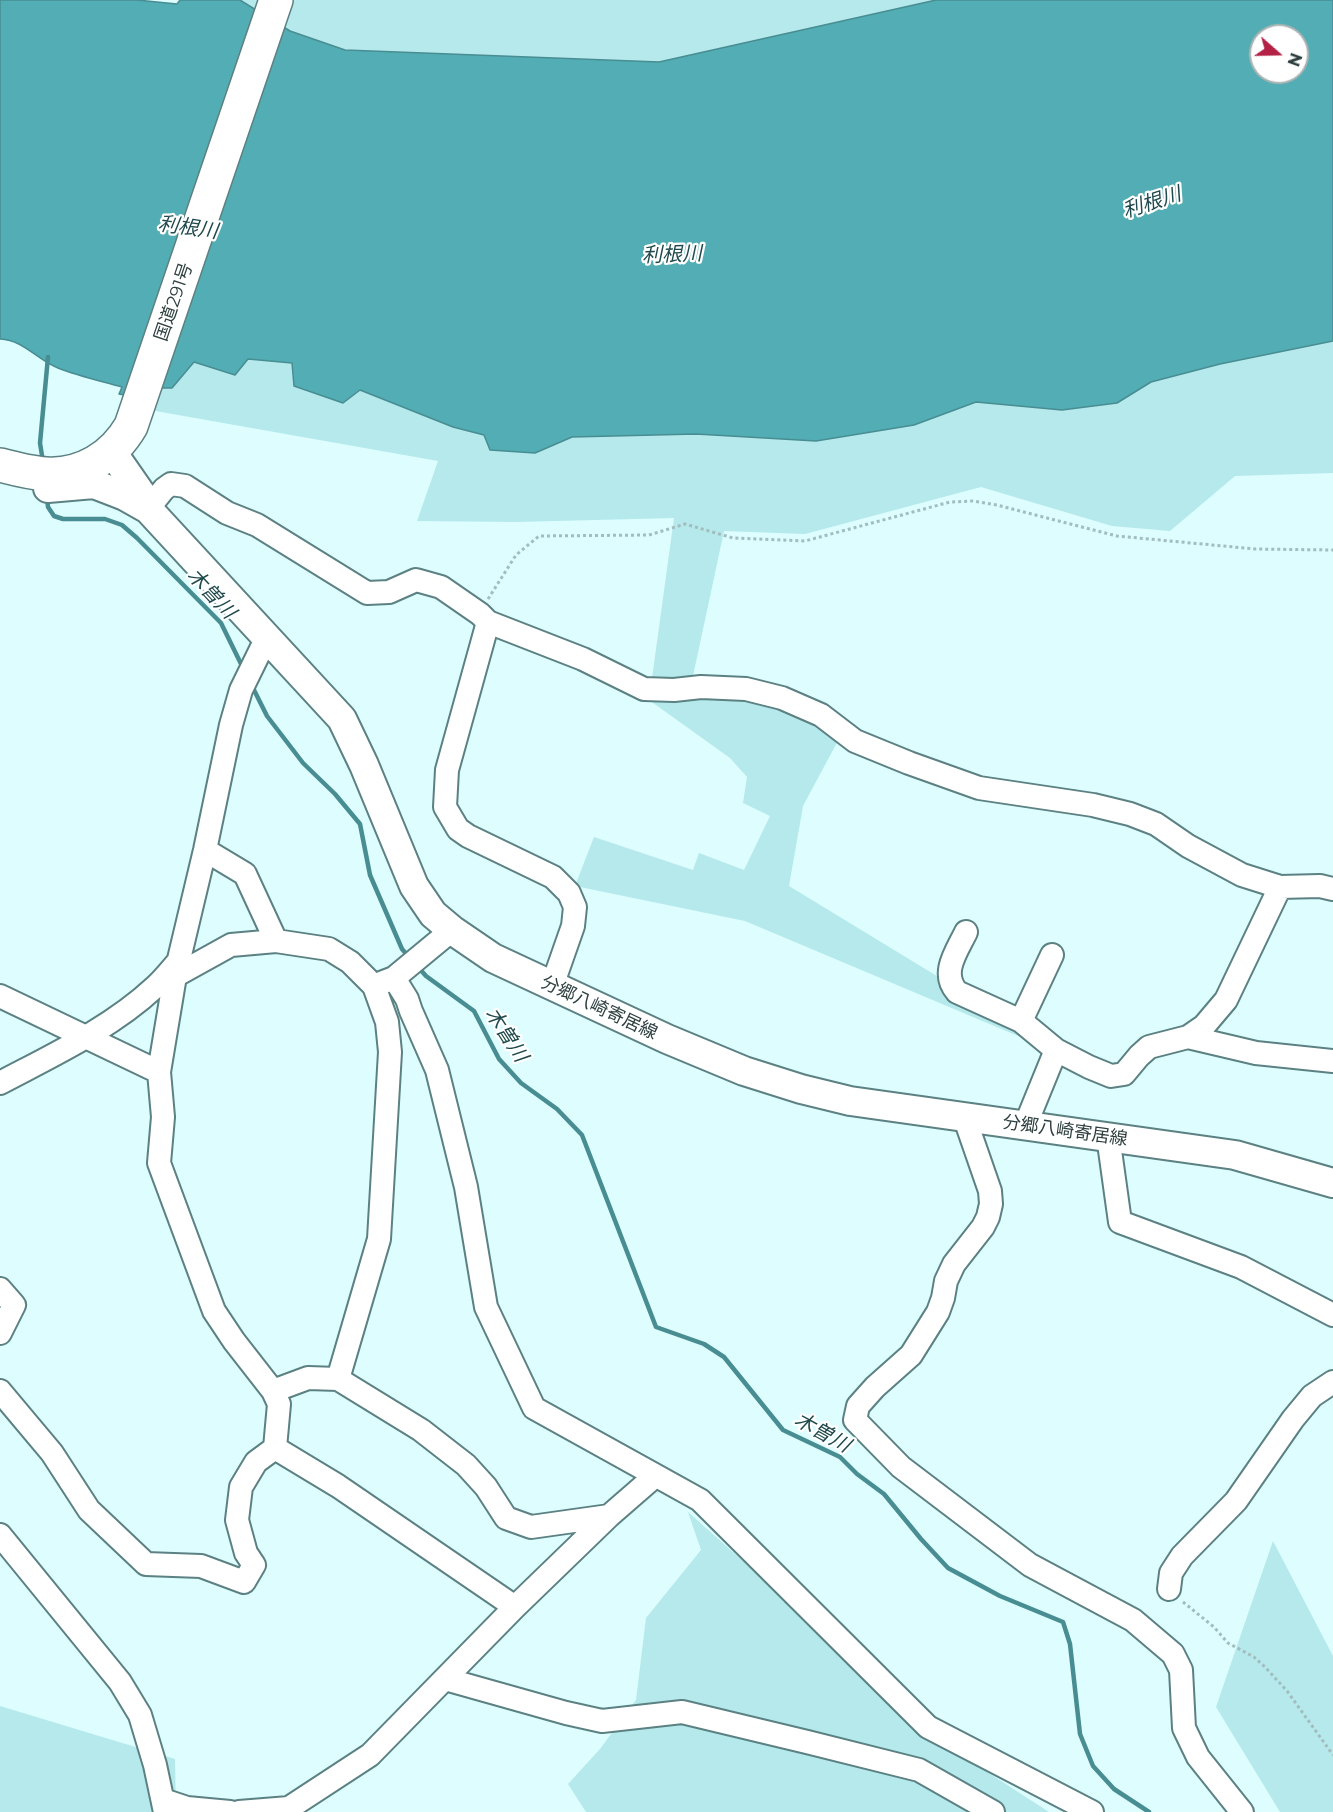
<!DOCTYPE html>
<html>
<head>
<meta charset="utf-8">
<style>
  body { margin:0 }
  #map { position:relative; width:1333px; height:1812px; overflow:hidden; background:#ddfdff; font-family:Montserrat,sans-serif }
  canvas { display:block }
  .north { position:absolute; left:1249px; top:24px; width:60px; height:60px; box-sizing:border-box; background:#fff; border:2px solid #acb3b3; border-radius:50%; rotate:110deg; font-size:16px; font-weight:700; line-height:24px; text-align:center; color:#304041 }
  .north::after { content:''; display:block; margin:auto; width:21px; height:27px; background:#b32145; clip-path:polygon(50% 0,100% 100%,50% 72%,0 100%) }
</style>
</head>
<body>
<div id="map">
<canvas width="1333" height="1812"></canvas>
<div class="north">N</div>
</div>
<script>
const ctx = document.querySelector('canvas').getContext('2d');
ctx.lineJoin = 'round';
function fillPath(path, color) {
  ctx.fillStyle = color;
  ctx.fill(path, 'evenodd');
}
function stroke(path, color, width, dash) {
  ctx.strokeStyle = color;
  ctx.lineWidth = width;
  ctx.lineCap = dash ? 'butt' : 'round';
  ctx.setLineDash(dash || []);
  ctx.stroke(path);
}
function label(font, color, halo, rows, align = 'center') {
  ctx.font = font + ' Montserrat,"Noto Sans JP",sans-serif';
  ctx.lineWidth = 4.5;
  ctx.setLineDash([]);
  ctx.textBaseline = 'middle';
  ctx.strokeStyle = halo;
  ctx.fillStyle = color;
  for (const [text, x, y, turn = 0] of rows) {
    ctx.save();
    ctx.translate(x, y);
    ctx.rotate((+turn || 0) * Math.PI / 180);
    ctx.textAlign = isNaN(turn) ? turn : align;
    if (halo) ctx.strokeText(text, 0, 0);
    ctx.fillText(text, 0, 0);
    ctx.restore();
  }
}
fillPath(new Path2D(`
  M240 0H936L659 62 345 50 290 31Z
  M1333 341V473L1235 476 1170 531 1112 526 981 487 805 534 724 531 693 676 694 694 747 698 809 713 841 735 803 806 789 886 1032 1034 1030 1041 745 921 575 886 594 837 693 870 699 853 744 870 770 816 743 803 747 777 730 758 649 700 674 518 516 522 417 521 438 461 150 410 162 388H172L194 362 235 375 248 359 292 363 453 427 485 435 535 453 572 437 696 434 816 441 914 425 976 402 1062 410 1117 403 1151 382 1220 364Z
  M688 1512 770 1585 913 1724 1049 1812H586L568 1784 600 1749 636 1700 646 1618 701 1550Z
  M1273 1541 1333 1656V1812H1280L1216 1707Z
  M0 1706 175 1759 176 1812H0Z`), '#b5e9ec');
const water = new Path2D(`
  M0 0H137L177 4 180 0H240L290 31 345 50 659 62 936 0H1333V341L1220 364 1151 382 1117 403 1062 410 976 402 914 425 816 441 696 434 572 437 535 453 490 450 484 435 453 427 360 390 343 403 294 386 292 363 248 359 235 375 194 362 172 388H162L155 401 119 394 122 387C101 381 78 376 58 368 37 360 24 340 0 339ZM1261 36H1297V72H1261Z`);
fillPath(water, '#52aeb4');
stroke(water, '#488d92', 1.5);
stroke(new Path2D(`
  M43 462 40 443 48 357
  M47 498 48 507 54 516 63 519H105L122 525 137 538 221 623 243 668
  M252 686 267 716 303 763 335 794 360 824 370 875 402 949 409 957
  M418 967 426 976 474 1011 499 1059 521 1083 557 1109 582 1135 656 1327 704 1344 724 1357 783 1430 840 1457 857 1474 884 1494 921 1539 948 1568 1000 1596 1063 1622 1070 1644 1080 1734 1093 1766 1114 1789 1149 1812`), '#488d92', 4.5);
const minor = new Path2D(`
  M148 509 164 489 171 484 185 486 227 513 257 525 367 593 389 592 416 580 441 587 480 614 488 622 583 659 644 689 674 690 701 687 746 689 782 698 821 715 855 741 909 763 979 788 1093 805 1130 814 1156 824 1188 846 1242 875 1280 887 1320 886 1333 889
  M488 622 447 770 445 807 458 829 468 836 553 877 569 893 575 907 573 926 552 986
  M205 850 245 874 276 941
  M966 932C957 951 940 973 957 992L1021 1021 1056 1050 1089 1067 1111 1076 1124 1074 1139 1056 1149 1047 1188 1037 1204 1026 1226 1000 1280 887
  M175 976 231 945 276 941 329 949 350 962 374 986 387 1022 390 1052 379 1239 338 1379 421 1430 466 1465 486 1487 506 1518 531 1527 609 1516
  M394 978 407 999 411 1011 437 1070 466 1187 486 1307 534 1408 700 1500 928 1727 1092 1812
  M381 983 394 978 452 930
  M0 996 159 1072
  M1021 1021 1052 955
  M1188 1037 1256 1053 1333 1061
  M0 1083C53 1055 111 1028 155 987 163 980 170 971 177 963
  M964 1116 990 1191 991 1204 988 1217 983 1227 954 1264 946 1281 943 1298 938 1312 911 1355 875 1387 858 1406 855 1420 901 1467 1030 1565 1133 1620 1173 1654 1181 1670 1184 1728 1198 1757 1242 1812
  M1025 1126 1056 1050
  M1108 1136 1120 1222 1241 1267 1333 1315
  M0 1289 14 1305 0 1333
  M0 1391 52 1453 89 1510 146 1564 201 1566 244 1582 254 1565 246 1553 237 1520 241 1487 256 1462 275 1448 279 1404 273 1391 234 1341 214 1311 159 1163 163 1117 159 1072 175 976 205 850 231 725 241 690 267 637
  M273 1391 308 1378 338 1379
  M275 1448 338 1486 515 1607
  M0 1535 120 1682 140 1715 155 1765 165 1812
  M1169 1589 1171 1573 1182 1556 1236 1501 1293 1419 1312 1396 1333 1382
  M445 1679 566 1713 602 1721 682 1712 807 1742 919 1770 993 1812
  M163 1800 187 1808 230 1812
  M239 1812 289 1808 370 1755 515 1607 609 1516 655 1476`);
const major = new Path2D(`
  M112 452 144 498 148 509 342 719 364 765 414 886 433 914 452 930 493 958 667 1039 744 1071 801 1089 850 1101 1235 1155 1333 1183
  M48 488 94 484 125 496 148 509`);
const highway = new Path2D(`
  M0 465C15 469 30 473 46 474 82 476 113 457 131 426L276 0`);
stroke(minor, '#5c8183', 26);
stroke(major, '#5c8183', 32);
stroke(highway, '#5c8183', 36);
stroke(new Path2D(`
  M488 599 516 555 539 536 649 535 685 524 733 538 805 541 950 502 973 501 997 505 1117 536 1255 549 1333 550
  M1183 1602 1214 1627 1228 1643 1254 1657 1266 1668 1287 1691 1333 1755`), '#a2bdbe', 3, [3, 3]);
stroke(minor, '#fff', 22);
stroke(major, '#fff', 28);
stroke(highway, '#fff', 33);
label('18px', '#304041', '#fff', [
  ["国道291号",174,302,-71],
  ["分郷八崎寄居線",599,1008,25],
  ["分郷八崎寄居線",1065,1131,8]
]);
label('italic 20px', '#1f494c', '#fff', [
  ["利根川",1152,203,-18],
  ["利根川",188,228,8],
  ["利根川",672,255,-2],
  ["木曽川",211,594,47],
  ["木曽川",506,1035,57],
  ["木曽川",822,1433,29]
]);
</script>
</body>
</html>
